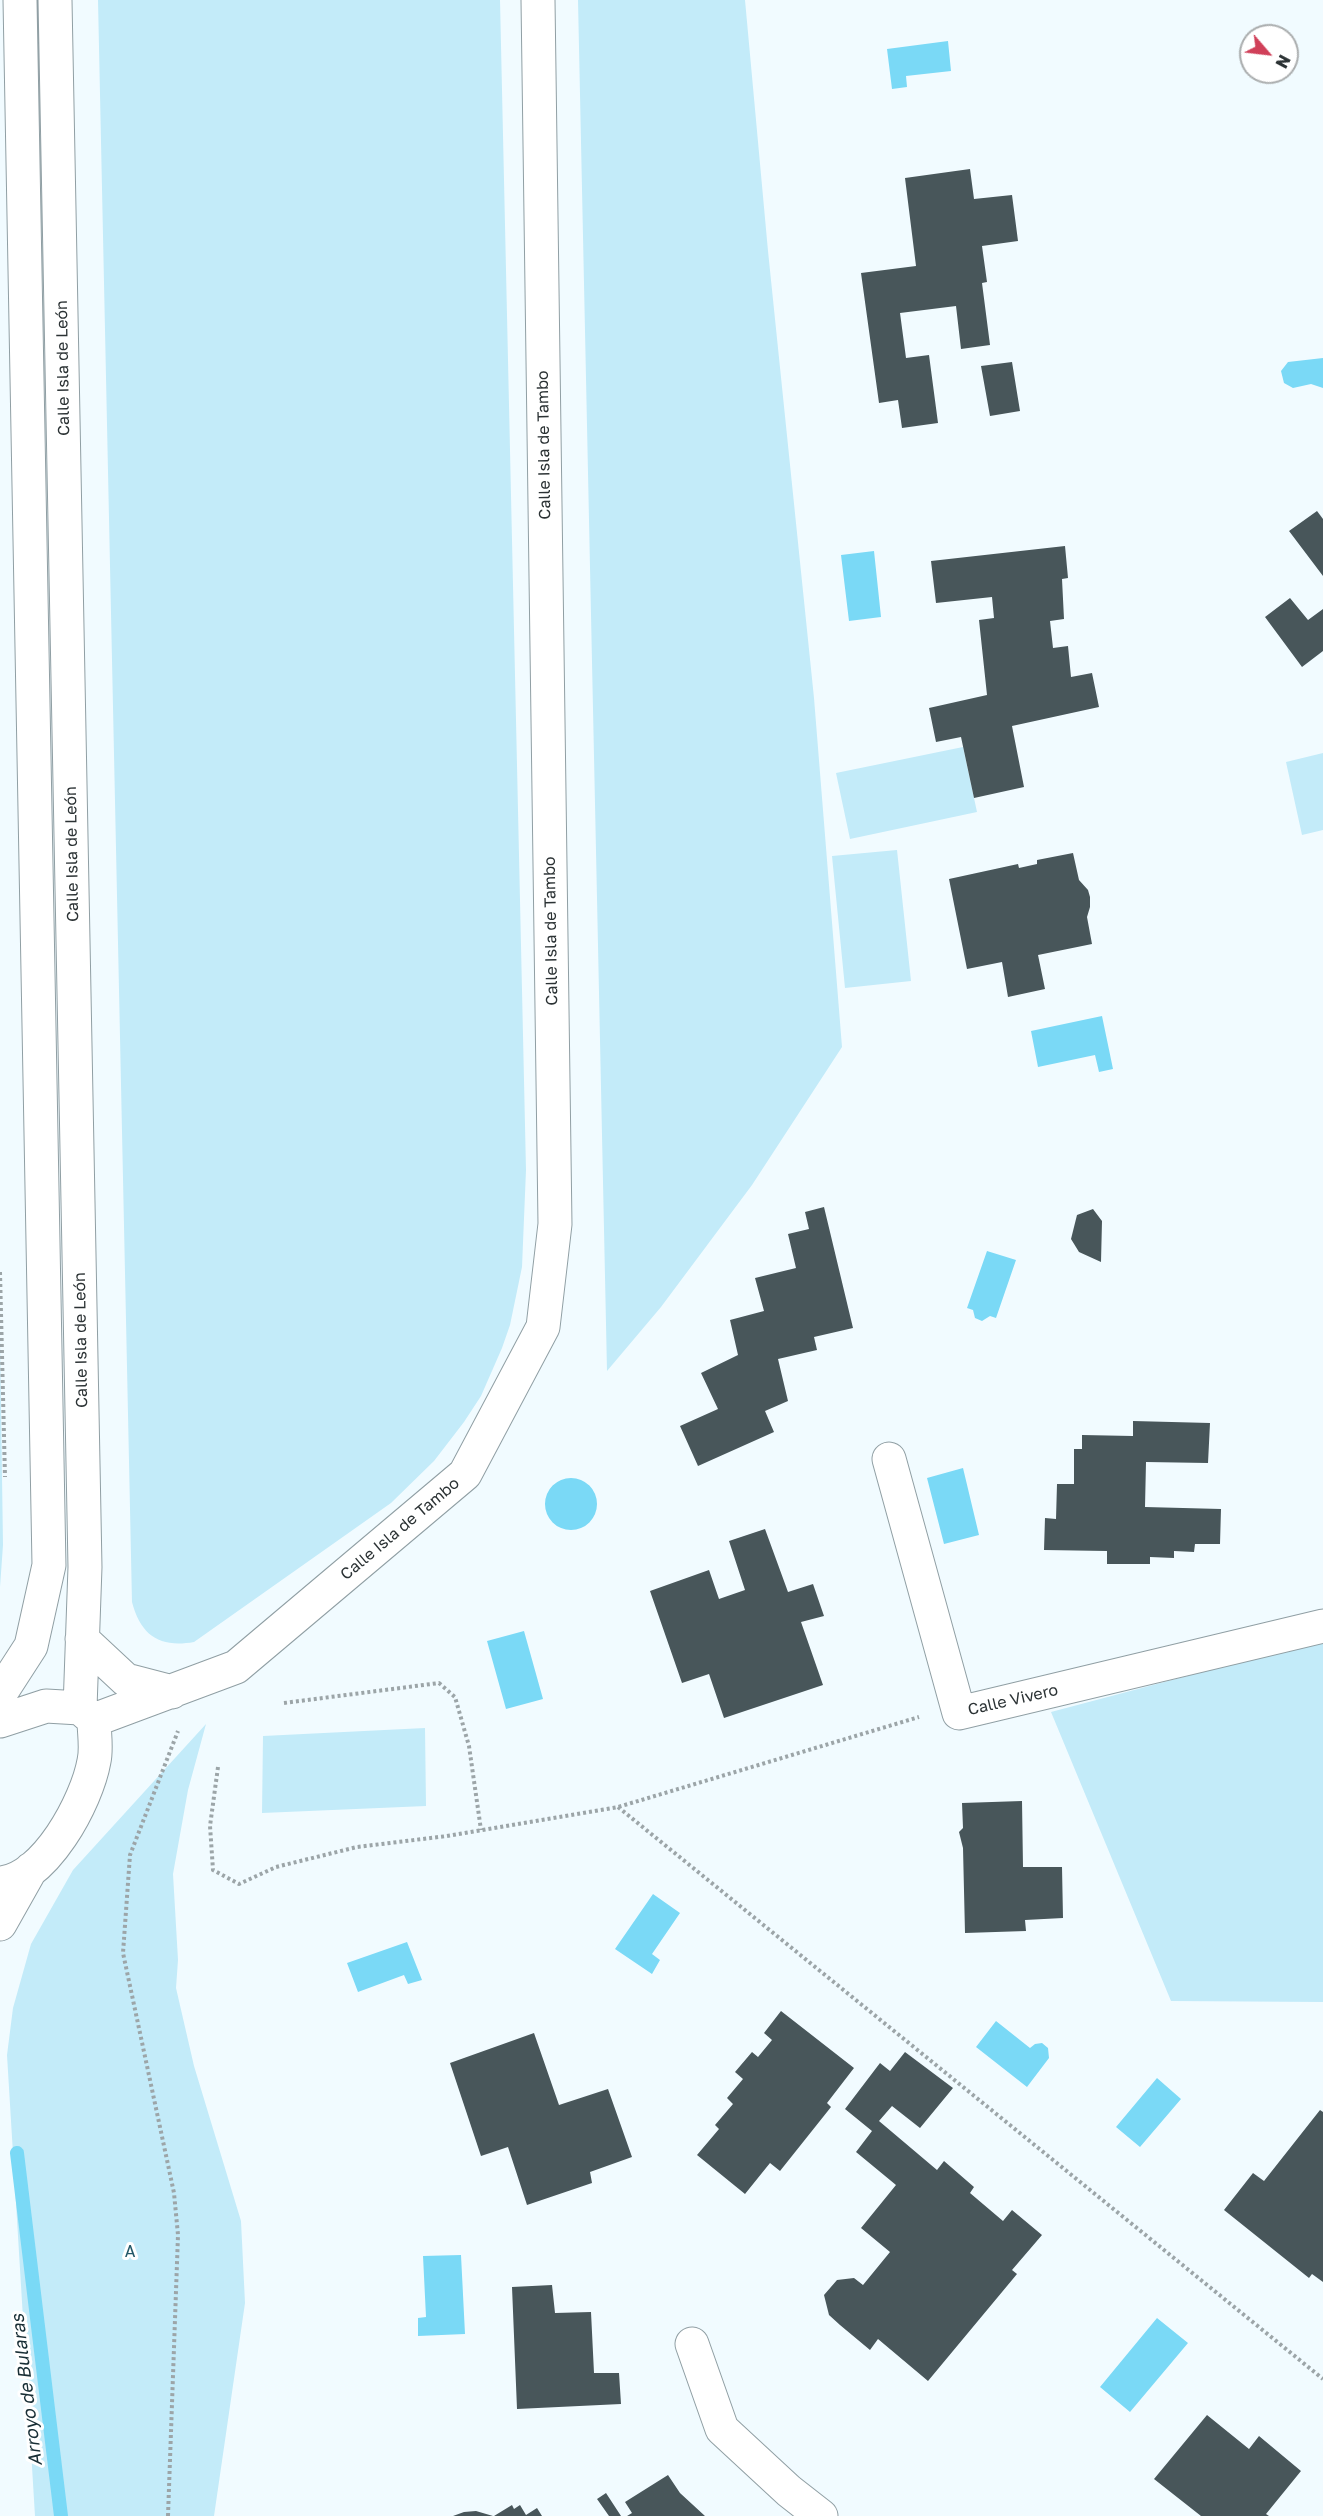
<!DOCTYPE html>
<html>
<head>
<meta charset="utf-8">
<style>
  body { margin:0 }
  #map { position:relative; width:1323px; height:2516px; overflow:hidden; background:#f1fbff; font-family:"Golos Text",sans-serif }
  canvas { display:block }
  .north { position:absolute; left:1239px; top:24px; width:60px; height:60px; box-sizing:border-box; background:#fff; border:2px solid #aaadae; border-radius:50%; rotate:118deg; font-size:16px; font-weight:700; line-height:24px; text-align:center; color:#2b3234 }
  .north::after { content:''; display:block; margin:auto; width:21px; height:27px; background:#d04059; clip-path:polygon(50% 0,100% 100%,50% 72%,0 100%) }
</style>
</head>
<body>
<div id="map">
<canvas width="1323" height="2516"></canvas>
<div class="north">N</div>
</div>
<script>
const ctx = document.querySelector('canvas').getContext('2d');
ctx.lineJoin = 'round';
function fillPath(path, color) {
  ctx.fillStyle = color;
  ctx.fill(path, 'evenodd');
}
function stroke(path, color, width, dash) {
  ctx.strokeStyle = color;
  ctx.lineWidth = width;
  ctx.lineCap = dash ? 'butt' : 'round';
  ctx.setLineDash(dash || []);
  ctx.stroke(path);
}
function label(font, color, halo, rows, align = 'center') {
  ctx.font = font + ' "Golos Text",sans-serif';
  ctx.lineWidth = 6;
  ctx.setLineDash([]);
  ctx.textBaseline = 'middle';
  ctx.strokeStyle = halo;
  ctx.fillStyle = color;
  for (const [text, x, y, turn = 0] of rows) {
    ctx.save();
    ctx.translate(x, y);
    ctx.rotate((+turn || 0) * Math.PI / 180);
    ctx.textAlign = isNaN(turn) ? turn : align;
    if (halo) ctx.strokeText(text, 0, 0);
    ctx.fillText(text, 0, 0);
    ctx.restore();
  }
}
fillPath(new Path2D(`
  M98 0H500L526 1170 522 1267 510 1325 502 1348 481 1396 464 1422 434 1461 391 1503 194 1642C160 1648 141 1636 132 1602Z
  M578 0H745L768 251 814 698 842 1047 752 1185 661 1307 607 1371Z
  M963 747 977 812 850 839 836 773Z
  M1323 753V830L1302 835 1286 762Z
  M897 850 911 981 845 988 832 856Z
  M0 1338 3 1545 0 1587Z
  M1323 1640V2002L1171 2001 1051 1712Z
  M206 1724 188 1790 173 1874 178 1960 176 1988 194 2066 241 2221 245 2303 214 2516H35L7 2055 13 2008 31 1944 73 1870Z
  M425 1728 426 1806 262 1813 263 1736Z`), '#c3ebf9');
fillPath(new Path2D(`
  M948 41 951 71 906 76 907 87 892 89 887 49Z
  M1323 358V388L1311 384 1293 388 1284 383 1281 371 1288 362Z
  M874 551 881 617 849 621 841 555Z
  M1102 1016 1113 1069 1099 1072 1095 1055 1038 1067 1031 1031Z
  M987 1251 1016 1260 996 1318 990 1316 982 1321 975 1318 973 1310 967 1308Z
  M963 1468 979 1535 944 1544 927 1478Z
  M545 1504a26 26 0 1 1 52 0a26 26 0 1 1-52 0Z
  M524 1631 543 1699 506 1709 487 1641Z
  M653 1894 680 1913 652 1954 660 1960 652 1974 615 1949Z
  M407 1942 422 1980 408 1984 404 1975 358 1992 347 1963Z
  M996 2021 1030 2048 1035 2044 1042 2043 1048 2048 1049 2058 1027 2087 976 2047Z
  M1157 2078 1181 2099 1140 2147 1116 2127Z
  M461 2255 465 2334 418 2336V2318L426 2317 423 2256Z
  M1157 2318 1188 2343 1130 2412 1100 2387Z`), '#7ad9f6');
stroke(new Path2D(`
  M17 2153 61 2516`), '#7ad9f6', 14);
fillPath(new Path2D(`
  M970 169 974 199 1012 195 1018 241 982 246 987 282 982 283 990 345 961 349 956 306 900 313 906 358 929 355 938 423 902 428 898 400 879 403 861 273 916 266 905 178Z
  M1012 362 1020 411 990 416 981 366Z
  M1317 511 1323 519V576L1289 531Z
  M1065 546 1068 578 1062 579 1064 619 1050 621 1053 648 1068 646 1071 677 1092 673 1099 707 1012 726 1024 787 974 798 961 737 936 742 929 708 987 695 979 620 994 618 992 597 936 603 931 561Z
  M1290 598 1308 620 1323 609V651L1302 667 1265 617Z
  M1073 853 1079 880 1088 890 1090 897V907L1087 917 1092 944 1038 955 1045 989 1008 997 1002 962 967 969 949 879 1018 864 1019 868 1037 864V860Z
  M824 1207 853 1328 814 1337 817 1350 778 1359 788 1401 765 1411 774 1432 698 1466 680 1426 718 1409 701 1373 738 1355 730 1320 764 1311 755 1278 796 1268 788 1234 809 1229 805 1212Z
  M1093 1209 1102 1221 1101 1262 1079 1252 1071 1239 1077 1215Z
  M1133 1421 1210 1423 1208 1463 1146 1462 1145 1507 1221 1509 1220 1544H1195L1194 1552 1174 1551V1558L1150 1557V1564H1107V1551L1044 1550 1045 1518 1056 1519 1057 1484H1074V1449H1082V1435L1133 1436Z
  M765 1529 788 1592 813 1584 824 1616 801 1622 823 1685 724 1718 709 1674 682 1683 650 1591 709 1570 719 1599 745 1590 729 1541Z
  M1022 1801 1023 1867H1062L1063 1918 1025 1920 1026 1931 965 1933 963 1848 959 1832 963 1828 962 1803Z
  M781 2011 854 2068 827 2103 831 2107 780 2171 770 2163 745 2194 697 2155 719 2129 715 2125 733 2104 727 2098 743 2079 735 2072 752 2052 758 2057 772 2040 764 2033Z
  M534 2033 559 2105 608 2089 632 2157 590 2172 592 2183 527 2205 508 2147 481 2156 450 2063Z
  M905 2052 953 2088 920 2128 892 2106 879 2121 937 2170 944 2161 974 2187 970 2193 1003 2221 1012 2210 1042 2235 1012 2270 1017 2274 928 2381 878 2339 870 2350 840 2325 829 2315 824 2295 837 2280 854 2278 863 2285 890 2252 861 2228 896 2185 856 2152 872 2131 845 2109 880 2063 890 2071Z
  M1320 2110 1323 2112V2282L1312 2274 1309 2278 1224 2210 1253 2173 1264 2181Z
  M552 2285 555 2313 591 2312 594 2373H619L621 2404 517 2409 512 2287Z
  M1207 2415 1249 2449 1259 2436 1301 2471 1266 2514 1269 2516H1201L1154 2479Z
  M668 2475 680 2493 705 2516H627L632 2513 625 2502Z
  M606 2493 621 2516H609L597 2499Z
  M512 2505 514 2509 520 2505 526 2515 537 2508 542 2516H494Z
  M476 2511 493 2516H453L464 2512Z`), '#48565a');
const minor = new Path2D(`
  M55 0 85 1567 80 1708
  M889 1459 959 1713 1323 1626
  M82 1639 126 1680 172 1692
  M0 1694 31 1646 49 1565 20 0
  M94 1720 236 1667 465 1474 543 1327 555 1224 538 0
  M0 1721 46 1706 80 1708 94 1720C94 1733 97 1748 94 1761 87 1801 45 1880 0 1883
  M0 1924 31 1869
  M692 2344 722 2429 789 2491 821 2516`);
stroke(minor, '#909fa4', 35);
stroke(new Path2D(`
  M0 1272 5 1477
  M284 1703 439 1683 455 1697 469 1746 481 1830
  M218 1767 210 1826 213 1870 239 1884 276 1867 357 1847 447 1836 618 1807 919 1717
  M618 1807 1323 2379
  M168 2516 178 2235 174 2193 123 1953 130 1855 178 1731`), '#9ca5a8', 4, [3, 3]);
stroke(minor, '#fff', 33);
label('16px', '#2b3234', '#fff', [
  ["Calle Isla de León",63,368,-91],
  ["Calle Isla de Tambo",544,445,-91],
  ["Calle Isla de León",72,854,-91],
  ["Calle Isla de Tambo",551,931,-91],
  ["Calle Isla de León",81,1340,-91],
  ["Calle Isla de Tambo",400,1529,-40],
  ["Calle Vivero",1013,1700,-13]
]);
label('16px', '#235868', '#fff', [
  ["A",130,2252]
]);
label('italic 18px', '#182e35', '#fff', [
  ["Arroyo de Bularas",27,2390,-97]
]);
</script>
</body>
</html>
